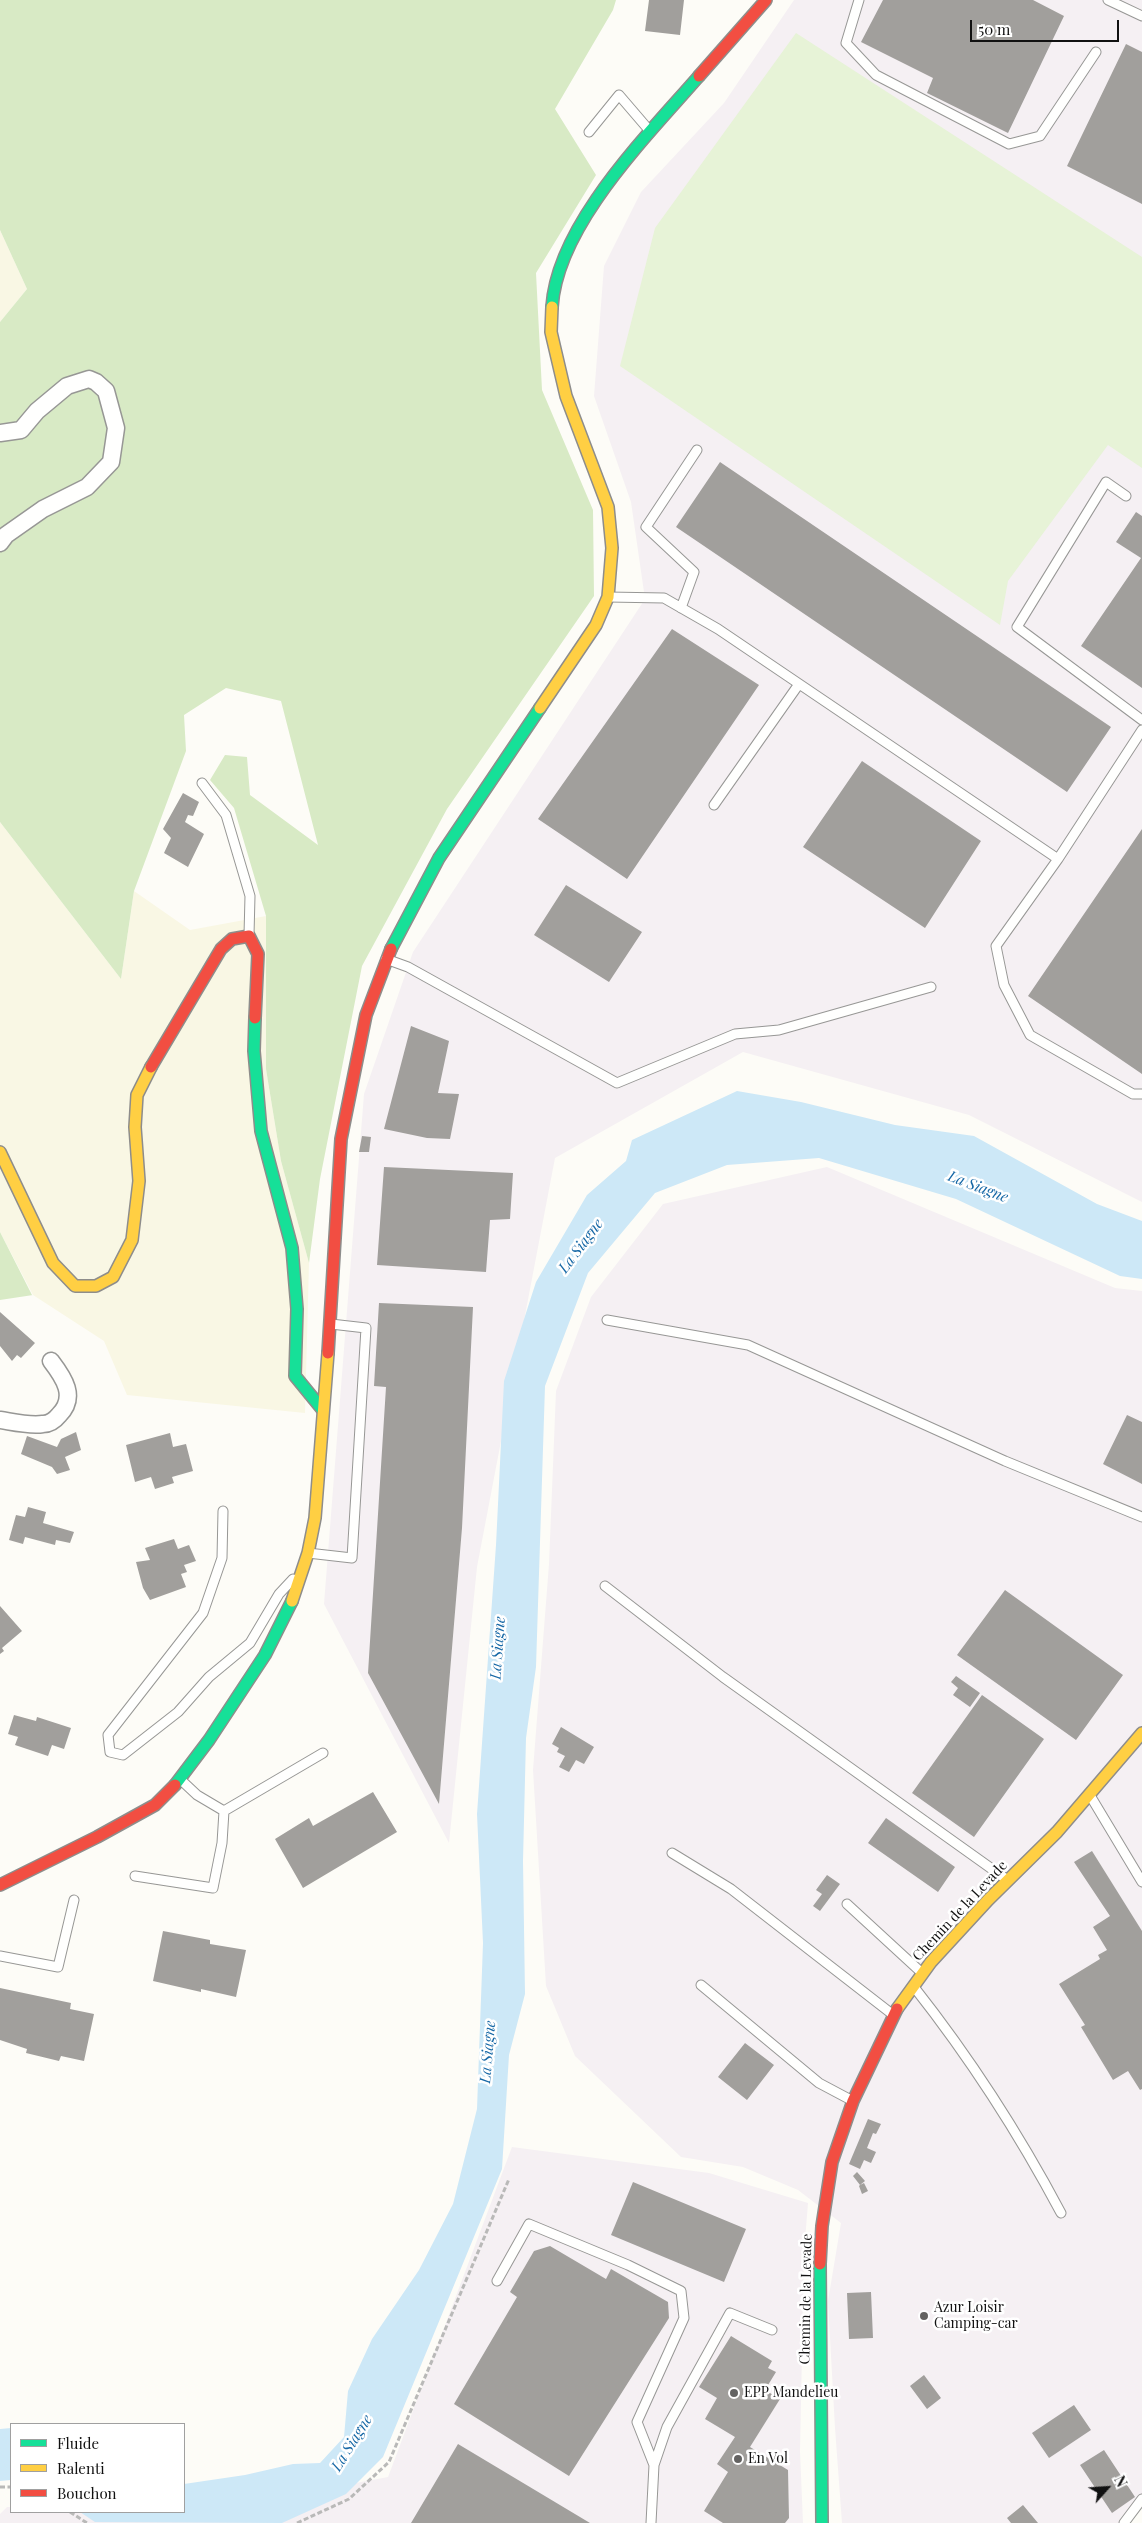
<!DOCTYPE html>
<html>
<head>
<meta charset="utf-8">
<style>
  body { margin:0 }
  #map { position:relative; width:1142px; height:2523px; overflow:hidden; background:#fdfcf7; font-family:"Playfair Display",serif }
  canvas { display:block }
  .legend { position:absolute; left:10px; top:2423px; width:175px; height:90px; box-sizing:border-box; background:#fff; border:1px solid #a0a0a0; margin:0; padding:6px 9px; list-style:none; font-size:15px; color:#111 }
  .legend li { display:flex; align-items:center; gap:10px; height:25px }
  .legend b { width:25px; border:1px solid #a0a0a0 }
  .north { position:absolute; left:1082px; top:2463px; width:50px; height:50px; -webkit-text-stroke:4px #fff; paint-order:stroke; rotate:64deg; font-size:14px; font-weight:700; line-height:20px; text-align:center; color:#111 }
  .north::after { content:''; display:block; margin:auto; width:18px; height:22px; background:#111; clip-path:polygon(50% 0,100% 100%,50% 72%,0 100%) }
  .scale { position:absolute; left:970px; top:20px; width:149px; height:22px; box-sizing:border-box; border:2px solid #111; border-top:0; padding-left:6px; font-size:15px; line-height:18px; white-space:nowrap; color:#111; -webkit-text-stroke:4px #fff; paint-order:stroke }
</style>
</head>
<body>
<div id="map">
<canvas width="1142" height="2523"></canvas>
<ul class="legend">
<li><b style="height:6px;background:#16e098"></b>Fluide</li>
<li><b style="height:6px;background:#ffcf43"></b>Ralenti</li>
<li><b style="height:6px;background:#f24e42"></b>Bouchon</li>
</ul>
<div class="north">N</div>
<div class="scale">50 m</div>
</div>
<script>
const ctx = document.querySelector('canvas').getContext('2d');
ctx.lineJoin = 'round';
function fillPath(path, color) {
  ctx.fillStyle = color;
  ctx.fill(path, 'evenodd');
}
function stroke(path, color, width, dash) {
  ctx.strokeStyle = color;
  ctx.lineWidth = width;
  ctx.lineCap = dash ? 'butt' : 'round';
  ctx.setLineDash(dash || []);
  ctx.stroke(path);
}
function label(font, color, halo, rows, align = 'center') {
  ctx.font = font + ' "Playfair Display",serif';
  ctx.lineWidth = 5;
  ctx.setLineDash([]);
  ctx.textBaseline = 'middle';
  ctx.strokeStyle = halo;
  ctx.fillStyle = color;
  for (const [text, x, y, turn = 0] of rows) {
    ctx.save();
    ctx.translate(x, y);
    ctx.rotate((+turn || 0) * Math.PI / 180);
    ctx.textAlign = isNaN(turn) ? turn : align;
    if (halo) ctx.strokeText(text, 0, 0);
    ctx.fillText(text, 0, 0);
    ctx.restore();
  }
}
fillPath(new Path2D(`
  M794 0H1142V1202L969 1115 743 1052 555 1158 477 1567 449 1843 324 1604 364 1094 413 952 645 599 631 502 594 396 604 266 641 192 724 103Z
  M827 1167 1115 1288 1142 1291V2502L1128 2523H842L835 2428 828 2301 841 2223 798 2190 743 2167 681 2157 575 2056 546 1986 533 1770 549 1564 556 1391 591 1297 663 1204Z
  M512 2147 709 2173 808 2203 804 2253 800 2451 803 2523H0V2514L7 2507H11V2512L194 2513 388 2477Z`), '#f5f0f3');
fillPath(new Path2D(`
  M0 230 27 289 0 322Z
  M0 822 121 979 134 891 190 930 266 916V1069L281 1161 309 1263 305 1413 127 1395 104 1341 33 1295 0 1232Z`), '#f9f7e4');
fillPath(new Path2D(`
  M796 33 1142 257V468L1108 445 1008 581 1000 625 620 366 655 228Z`), '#e7f3d7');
fillPath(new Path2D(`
  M0 0H616L613 10 555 109 596 175 536 273 542 390 593 510 594 596 447 809 362 966 320 1179 309 1263 281 1161 266 1069V916L234 808 210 780 225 755 247 757 250 795 318 845 281 701 226 688 184 715 186 751 134 891 121 979 0 822V322L27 289 0 230Z
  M0 1232 32 1295H33L0 1300Z`), '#d8eac5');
fillPath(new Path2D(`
  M737 1091 801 1102 895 1125 974 1136 1097 1204 1142 1221V1279L1120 1276 956 1199 819 1158 727 1165 655 1193 588 1273 545 1386 536 1667 526 1738 523 1861 525 1994 509 2055 502 2169 383 2457 346 2494 282 2523 95 2522 80 2512H184V2484L245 2475 293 2464 320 2463 344 2437 348 2391 372 2339 419 2270 453 2204 477 2109 483 1943 477 1814 496 1545 504 1381 536 1282 587 1195 626 1161 632 1140Z
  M11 2428V2480L0 2481V2429Z`), '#cde8f7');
fillPath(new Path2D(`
  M649 0H684L680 35 645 31Z
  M883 0H1033L1064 16 1008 133 927 93 933 78 861 42Z
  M1126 44 1142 52V204L1067 166Z
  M720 462 1111 727 1067 792 676 527Z
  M1136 512 1142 516V688L1081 646 1141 558 1116 542Z
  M672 629 759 685 627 879 538 819Z
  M862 761 981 841 925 928 803 847Z
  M183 793 199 802 193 816 188 815 185 822 204 834 188 867 164 853 171 838 163 829Z
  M1142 829V1074L1028 996Z
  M566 885 642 932 609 982 534 935Z
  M411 1026 449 1041 438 1093 459 1094 450 1139 427 1138 384 1129Z
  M362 1136 371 1137 369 1152H359Z
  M384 1167 513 1173 510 1219 490 1220 486 1272 377 1265Z
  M379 1303 473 1307 462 1528 439 1804 368 1673 386 1387 374 1386Z
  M0 1312 35 1343 21 1358 17 1355 12 1361 0 1346Z
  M1127 1415 1142 1422V1484L1103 1464Z
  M76 1432 81 1450 65 1457 70 1470 57 1474 52 1467 21 1454 27 1436 57 1447 61 1439Z
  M170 1433 173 1447 186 1444 193 1471 172 1477 174 1483 155 1489 151 1477 135 1482 126 1445Z
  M28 1507 46 1512 43 1523 74 1532 70 1543 56 1540 55 1545 25 1537 23 1544 9 1540 16 1515 25 1517Z
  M174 1539 178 1549 189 1545 196 1561 184 1565 187 1572 181 1574 186 1587 150 1600 143 1588 136 1562 150 1560 145 1548Z
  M1005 1590 1123 1675 1076 1740 957 1655Z
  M0 1606 22 1631 2 1648 4 1651 0 1654Z
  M956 1676 980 1693 970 1707 953 1695 958 1688 951 1682Z
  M982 1695 1044 1739 974 1837 912 1793Z
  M14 1715 36 1721 37 1717 71 1728 64 1749 52 1745 48 1756 15 1745 18 1737 8 1734Z
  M561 1727 594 1747 584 1764 576 1760 569 1772 559 1767 565 1756 557 1752 559 1748 552 1744Z
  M373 1792 397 1832 303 1888 275 1839 309 1818 313 1826Z
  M886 1818 955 1867 938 1892 868 1843Z
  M1092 1851 1142 1931V2089L1140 2090 1128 2071 1113 2080 1081 2027 1085 2025 1059 1984 1100 1959 1098 1955 1107 1950 1093 1927 1110 1916 1074 1862Z
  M827 1875 840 1884 820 1911 813 1906 822 1894 816 1890Z
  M163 1931 210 1940V1944L246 1950 236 1997 201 1989V1992L153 1981Z
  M0 1988 71 2003 70 2009 94 2014 84 2061 61 2056 59 2061 26 2053 27 2049 0 2040Z
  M745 2043 774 2065 747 2100 718 2077Z
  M868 2119 881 2124 876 2134 873 2133 867 2148 876 2152 871 2163 864 2160 860 2169 849 2164Z
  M857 2172 865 2181 860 2185 864 2183 868 2191 862 2194 859 2186 860 2185 853 2176Z
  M633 2182 746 2229 724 2282 611 2235Z
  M550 2246 606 2279 611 2269 668 2302 669 2318 569 2476 454 2404 517 2297 510 2292 534 2251Z
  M871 2292 873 2338 849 2339 847 2293Z
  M731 2336 772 2361 768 2368 776 2372 765 2390 780 2399 750 2447 788 2470 789 2518 785 2523H723L704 2511 728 2472 717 2464 735 2437 705 2419 717 2398 699 2387Z
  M924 2375 941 2398 927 2409 910 2386Z
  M1074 2405 1091 2430 1049 2458 1032 2433Z
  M458 2444 590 2523H411Z
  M1104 2450 1135 2497 1112 2513 1080 2465Z
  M1023 2505 1038 2523H1011L1007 2518Z`), '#a19f9c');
const lane = new Path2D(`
  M859 0 846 43 876 75 1009 144 1040 136 1096 52
  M1108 0 1142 16
  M589 132 619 95 649 130
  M1126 496 1106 482 1017 627 1142 720
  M608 597 664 598 718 629 1058 859 1142 730
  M681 608 694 572 646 527 697 450
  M202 783 226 815 250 896 249 935
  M714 805 799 684
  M1058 859 996 946 1004 985 1030 1035 1133 1094H1142
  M386 959 408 967 617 1083 735 1034 779 1030 931 987
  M607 1320 748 1345 1005 1461 1142 1517
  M223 1511 222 1558 203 1613 108 1735 110 1752 123 1755 178 1712 209 1677 250 1643 279 1594 293 1579
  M308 1553 352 1558 366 1328 331 1324
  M605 1586 723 1677 1006 1879
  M1091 1797 1142 1882
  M224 1811 323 1753
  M672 1853 731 1889 892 2014
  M135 1876 213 1888 222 1843 224 1811 197 1795 181 1780
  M847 1904 922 1973
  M0 1956 58 1967 74 1900
  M701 1985 819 2083 851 2100
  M914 1987C970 2058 1019 2134 1061 2213
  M497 2281 529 2224 628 2265 681 2291 684 2318 637 2422 654 2465
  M651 2523 654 2465 667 2427 730 2313 772 2330
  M1124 2523 1142 2499`);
const street = new Path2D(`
  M0 433 21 430 37 411 67 386 89 379 96 382 106 391 116 428 111 462 87 487 43 509 6 535 0 543
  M0 1420C13 1422 29 1426 43 1424 49 1424 55 1420 59 1415 77 1397 64 1378 51 1361`);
const fast = new Path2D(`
  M552 307C557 225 647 136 699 76
  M391 949 439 858 540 708
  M255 1018 254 1051 261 1131 292 1248 297 1309 295 1376 322 1409
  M175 1785 209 1740 265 1655 292 1601
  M820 2264 822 2523`);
const slow = new Path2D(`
  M540 708 596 625 608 597 612 548 608 507 566 396 551 332 552 307
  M0 1152 53 1263 75 1286H96L113 1277 132 1240 139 1181 135 1127 137 1095 151 1067
  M292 1601 308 1553 315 1518 328 1353
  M897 2009 931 1962 988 1900 1057 1832 1142 1733`);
const jam = new Path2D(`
  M699 76 766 0
  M151 1067 221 949 232 939 249 936 258 954 255 1018
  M328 1353 341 1139 366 1015 391 949
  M0 1885 97 1837 155 1805 175 1785
  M820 2264 822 2226 832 2162 853 2101 897 2009`);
stroke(lane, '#979795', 11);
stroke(street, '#979795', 19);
stroke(fast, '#8e8d8b', 14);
stroke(slow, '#8e8d8b', 14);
stroke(jam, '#8e8d8b', 14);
stroke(new Path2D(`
  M0 2487H11
  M70 2512 87 2523
  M297 2523 349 2499 389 2462 509 2179`), '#b9b9b8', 3, [5, 2.5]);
stroke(lane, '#fffffe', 9);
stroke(street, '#fffffe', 16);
stroke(fast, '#16e098', 11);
stroke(slow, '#ffcf43', 11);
stroke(jam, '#f24e42', 11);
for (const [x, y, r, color] of [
  [924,2316,5,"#646362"],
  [734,2393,5,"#646362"],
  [738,2459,5,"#646362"]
]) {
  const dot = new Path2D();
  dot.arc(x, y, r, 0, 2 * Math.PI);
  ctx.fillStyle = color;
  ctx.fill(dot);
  stroke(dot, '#fff', 2);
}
label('14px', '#111', '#fff', [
  ["Chemin de la Levade",960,1911,-47],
  ["Chemin de la Levade",806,2299,-89]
]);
label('14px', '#111', '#fff', [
  ["Azur Loisir",934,2308],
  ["Camping-car",934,2324],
  ["EPP Mandelieu",744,2393],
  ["En Vol",748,2459]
], 'left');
label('italic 15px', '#1768a6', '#fff', [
  ["La Siagne",978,1187,21],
  ["La Siagne",581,1246,-53],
  ["La Siagne",498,1648,-86],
  ["La Siagne",488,2052,-85],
  ["La Siagne",352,2443,-58]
]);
</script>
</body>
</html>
